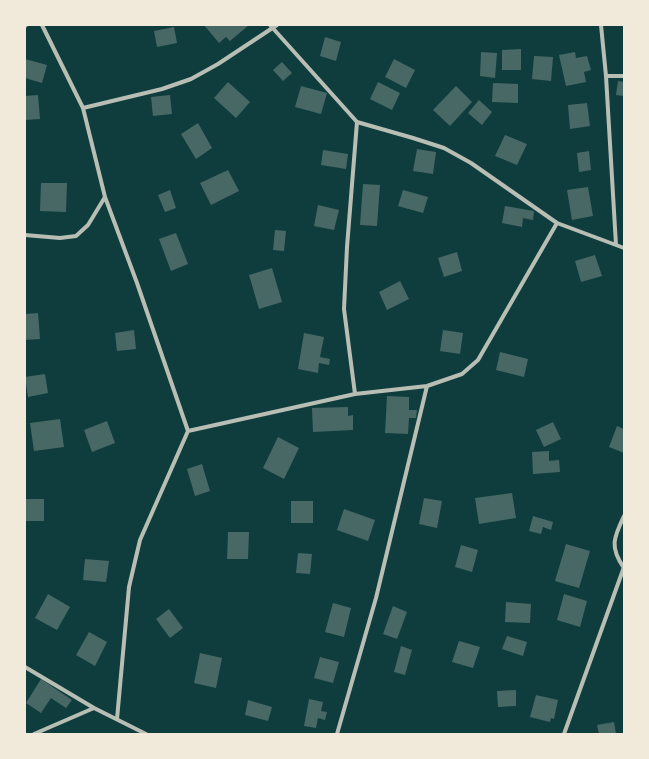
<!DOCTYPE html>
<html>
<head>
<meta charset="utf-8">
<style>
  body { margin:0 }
  #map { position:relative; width:649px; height:759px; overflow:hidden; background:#0f3d3e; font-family:Rubik,sans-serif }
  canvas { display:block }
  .frame { position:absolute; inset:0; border:26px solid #f1e9da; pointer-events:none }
</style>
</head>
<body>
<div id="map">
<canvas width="649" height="759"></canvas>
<div class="frame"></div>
</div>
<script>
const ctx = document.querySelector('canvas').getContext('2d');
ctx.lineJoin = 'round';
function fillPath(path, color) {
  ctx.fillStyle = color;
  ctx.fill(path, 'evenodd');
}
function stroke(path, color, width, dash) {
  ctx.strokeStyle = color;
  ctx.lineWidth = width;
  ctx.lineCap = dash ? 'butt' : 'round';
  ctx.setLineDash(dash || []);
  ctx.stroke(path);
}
fillPath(new Path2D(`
  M204 25H249L230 41 226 37 219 43Z
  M174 27 177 43 157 47 154 31Z
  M325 37 341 42 336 61 320 56Z
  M521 49V70H502V50Z
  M481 52 497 53 495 78 480 76Z
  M575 52 576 58 587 56 591 70 584 72 586 82 566 86 559 55Z
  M534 56 553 57 551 81 532 79Z
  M25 59 47 65 42 83 25 78Z
  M394 59 415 70 406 88 385 77Z
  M282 62 292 73 283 81 273 70Z
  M618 81 624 82V96L616 95Z
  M228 82 250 102 236 118 214 98Z
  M378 82 400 93 392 110 370 99Z
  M493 83 518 84V103L492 102Z
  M301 86 327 93 321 114 295 107Z
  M456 86 472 102 450 126 433 110Z
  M38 95 40 119 25 120V96Z
  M170 95 172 114 153 116 151 97Z
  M479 100 492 112 482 125 468 113Z
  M587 103 590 126 570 129 568 105Z
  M198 123 212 148 196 159 181 134Z
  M505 135 527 144 517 165 495 156Z
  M417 149 436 152 433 174 413 171Z
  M323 150 348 154 346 169 321 165Z
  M589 151 591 170 579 172 577 153Z
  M228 170 239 191 211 205 200 183Z
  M41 183H67L66 212 40 211Z
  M363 184 380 185 377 226 360 225Z
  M588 187 593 216 572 220 567 190Z
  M170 190 176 208 165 212 158 195Z
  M403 190 428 197 423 213 398 206Z
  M318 205 339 210 334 230 314 226Z
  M505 206 534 211 533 220 523 218 522 227 502 223Z
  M275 230 286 231 284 251 273 250Z
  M176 233 188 264 171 271 159 239Z
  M457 252 462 271 444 277 438 258Z
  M595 255 602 276 581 282 575 261Z
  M272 268 282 302 259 309 249 275Z
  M400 281 409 299 387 310 379 292Z
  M38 313 40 339 25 340V314Z
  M134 330 136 349 117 351 115 333Z
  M443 330 463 333 460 354 440 351Z
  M304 333 324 337 320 357 330 359 329 365 319 363 318 373 298 369Z
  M500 352 528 359 524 377 496 370Z
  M45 374 48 393 28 397 25 377Z
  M387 396 409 397V410H417L416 418H409L408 434 385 433Z
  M348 407V416L353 415V430L313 432 312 408Z
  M60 419 64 447 34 451 30 423Z
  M107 421 115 443 92 452 84 430Z
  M553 422 561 439 544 447 536 430Z
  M617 426 624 429V453L609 447Z
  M278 437 299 448 284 479 263 468Z
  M549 451V461L559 460 560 472 533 474 532 452Z
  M202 464 210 491 195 496 187 469Z
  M512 493 516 518 479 524 475 498Z
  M424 498 442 501 437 528 419 524Z
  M25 499H44V521H25Z
  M291 501H313V523H291Z
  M344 509 375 520 368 541 337 530Z
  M533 516 553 522 551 530 543 527 541 534 529 531Z
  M228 532H249L248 559H227Z
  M566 544 590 551 579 588 555 581Z
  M461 545 478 550 472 572 455 567Z
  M298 553 312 554 310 574 296 573Z
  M85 559 109 561 106 582 83 580Z
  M48 594 70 607 57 630 35 618Z
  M564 594 587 601 580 627 557 620Z
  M506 602 531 604 530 623 505 622Z
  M333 603 351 608 344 637 325 632Z
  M393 606 407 612 397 639 383 634Z
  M169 609 183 628 170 638 156 619Z
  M89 632 107 642 95 666 76 655Z
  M507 636 527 642 523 656 502 649Z
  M459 641 480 647 473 668 452 662Z
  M401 646 412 650 405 675 394 672Z
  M200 653 222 658 216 688 194 683Z
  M320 657 339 662 333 683 314 678Z
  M41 679 72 700 66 708 51 698 41 713 26 703Z
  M516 690V706L498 707 497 691Z
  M536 695 558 700 554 719 551 718 550 722 530 717Z
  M309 699 323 702 321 711 327 712 325 720 318 718 316 728 304 726Z
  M248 700 272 707 268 721 245 715Z
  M614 722 616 734H599L597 725Z`), '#486865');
stroke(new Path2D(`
  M42 25 83 108 105 197 137 283 188 431 140 540 129 587 117 719
  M270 25 357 122 413 138 444 148 471 163 557 223 616 245
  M601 25 606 76 616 245 624 248
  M25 26 26 25
  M606 76H624
  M83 108 162 89 191 79 218 64 277 25
  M25 235 60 238 76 236 88 225 105 197
  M355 394 344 309 347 247 357 122
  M188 431 355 394 427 386 462 374 478 360 557 223
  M624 516C614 537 609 547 624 568
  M25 667 94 708 146 734
  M34 734 94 708
  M337 734 376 598 427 386
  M564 734 624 567`), '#b8beb3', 4);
</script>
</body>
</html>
